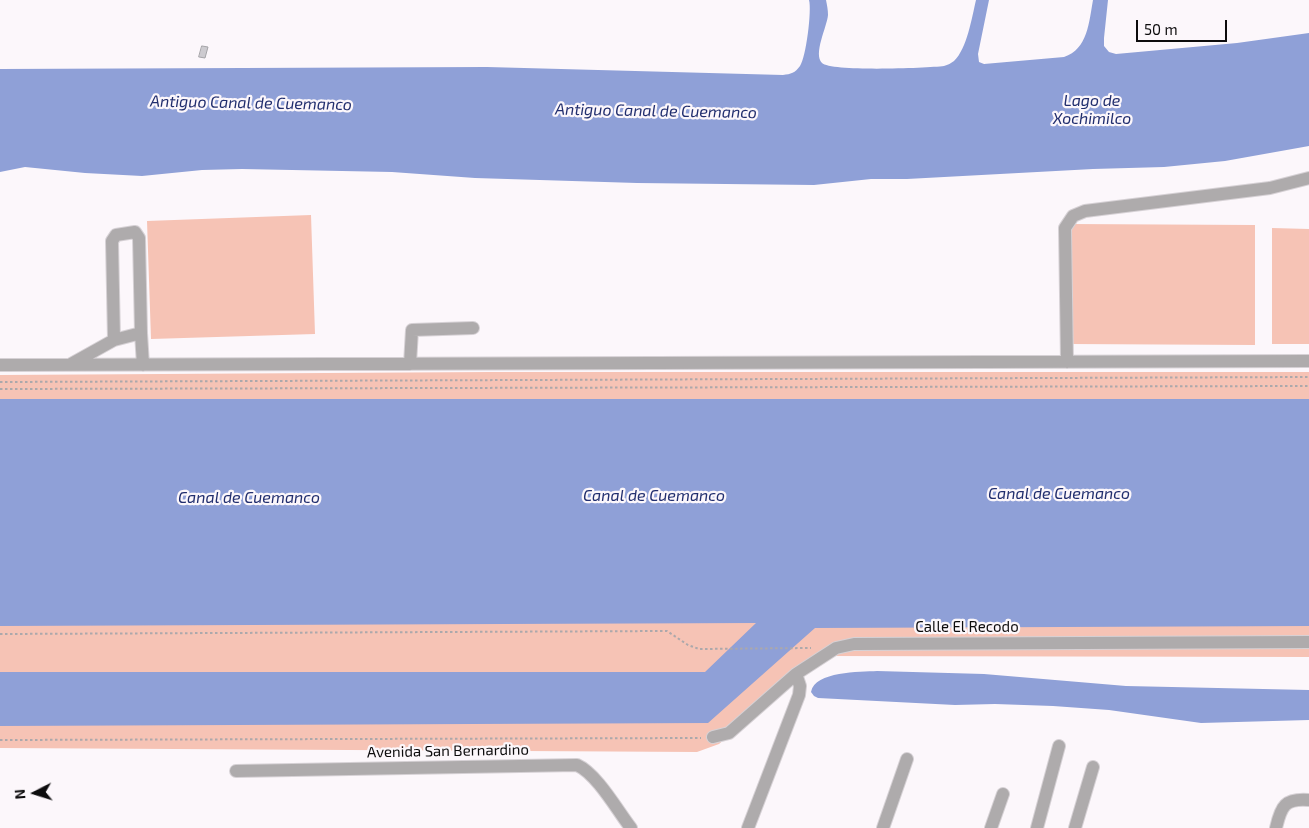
<!DOCTYPE html>
<html>
<head>
<meta charset="utf-8">
<style>
  body { margin:0 }
  #map { position:relative; width:1309px; height:828px; overflow:hidden; background:#fcf7fb; font-family:"Exo 2",sans-serif }
  canvas { display:block }
  .north { position:absolute; left:10px; top:768px; width:50px; height:50px; -webkit-text-stroke:4px #fcf7fb; paint-order:stroke; rotate:265deg; font-size:14px; font-weight:700; line-height:20px; text-align:center; color:#0d0c0d }
  .north::after { content:''; display:block; margin:auto; width:18px; height:22px; background:#0d0c0d; clip-path:polygon(50% 0,100% 100%,50% 72%,0 100%) }
  .scale { position:absolute; left:1136px; top:20px; width:91px; height:22px; box-sizing:border-box; border:2px solid #0d0c0d; border-top:0; padding-left:6px; font-size:15px; line-height:18px; white-space:nowrap; color:#0d0c0d; -webkit-text-stroke:4px #fcf7fb; paint-order:stroke }
</style>
</head>
<body>
<div id="map">
<canvas width="1309" height="828"></canvas>
<div class="north">N</div>
<div class="scale">50 m</div>
</div>
<script>
const ctx = document.querySelector('canvas').getContext('2d');
ctx.lineJoin = 'round';
function fillPath(path, color) {
  ctx.fillStyle = color;
  ctx.fill(path, 'evenodd');
}
function stroke(path, color, width, dash) {
  ctx.strokeStyle = color;
  ctx.lineWidth = width;
  ctx.lineCap = dash ? 'butt' : 'round';
  ctx.setLineDash(dash || []);
  ctx.stroke(path);
}
function label(font, color, halo, rows, align = 'center') {
  ctx.font = font + ' "Exo 2",sans-serif';
  ctx.lineWidth = 4.5;
  ctx.setLineDash([]);
  ctx.textBaseline = 'middle';
  ctx.strokeStyle = halo;
  ctx.fillStyle = color;
  for (const [text, x, y, turn = 0] of rows) {
    ctx.save();
    ctx.translate(x, y);
    ctx.rotate((+turn || 0) * Math.PI / 180);
    ctx.textAlign = isNaN(turn) ? turn : align;
    if (halo) ctx.strokeText(text, 0, 0);
    ctx.fillText(text, 0, 0);
    ctx.restore();
  }
}
fillPath(new Path2D(`
  M311 215 315 334 151 339 147 221Z
  M1070 224 1255 225V345L1069 344Z
  M1272 228 1309 229V344H1272Z
  M489 372H1309V657L823 656 719 744 697 752 0 748V375Z`), '#f6c3b5');
fillPath(new Path2D(`
  M809 0H826C827 5 828 10 828 15 827 27 813 54 822 63 831 72 928 68 944 66 948 65 951 63 954 61 967 49 972 17 976 0H989L978 54 979 62 984 64 1064 57C1088 49 1089 22 1093 0H1108L1104 38V46L1109 52 1116 54 1237 43 1309 33V146L1225 161 1164 167 1093 169 907 179H871L814 185 637 183 475 178 392 172 242 169 202 170 142 176 85 173 25 167 0 172V69L487 67 783 75C791 74 795 73 800 66 806 58 812 10 809 0Z
  M0 399H1309V626L815 628 708 723 0 726V672H705L756 623 0 626Z
  M877 671 984 674 1126 686 1309 690V720L1201 723 1109 710 1053 706 995 704 955 705 818 698 814 696 811 692C815 671 860 672 877 671Z`), '#8fa0d7');
const building = new Path2D(`
  M202 46 208 47 205 58 199 57Z`);
fillPath(building, '#cdcbd0');
stroke(building, '#a4a3a7', 1);
const minor = new Path2D(`
  M141 333 143 365
  M1067 362 1065 228 1073 216 1085 211 1270 188 1309 178
  M71 364 114 340 141 333 139 238 135 232 116 235 112 241 114 340
  M410 364 412 330 473 328
  M0 365 1309 361
  M713 737 729 733 796 674 836 648 854 644 1309 642
  M236 771 577 765C597 774 617 810 631 828
  M748 828 799 695 800 686 796 674
  M883 828 907 759
  M991 828 1003 794
  M1037 828 1059 746
  M1075 828 1093 767
  M1276 828C1281 806 1285 798 1309 800`);
stroke(minor, '#d6d1d5', 14);
stroke(new Path2D(`
  M0 382 1309 377
  M0 389 1309 386
  M0 634 667 631 688 645 699 649 811 648
  M0 740 701 738`), '#aca8ab', 2, [2.5, 2.5]);
stroke(minor, '#aeabac', 12);
label('15px', '#0d0c0d', '#fcf7fb', [
  ["Calle El Recodo",967,627],
  ["Avenida San Bernardino",448,751,-1]
]);
label('italic 16px', '#212e6e', '#fcf7fb', [
  ["Lago de",1092,101],
  ["Xochimilco",1092,119],
  ["Antiguo Canal de Cuemanco",251,103,1],
  ["Antiguo Canal de Cuemanco",656,111,1],
  ["Canal de Cuemanco",1059,494],
  ["Canal de Cuemanco",654,496],
  ["Canal de Cuemanco",249,498]
]);
</script>
</body>
</html>
